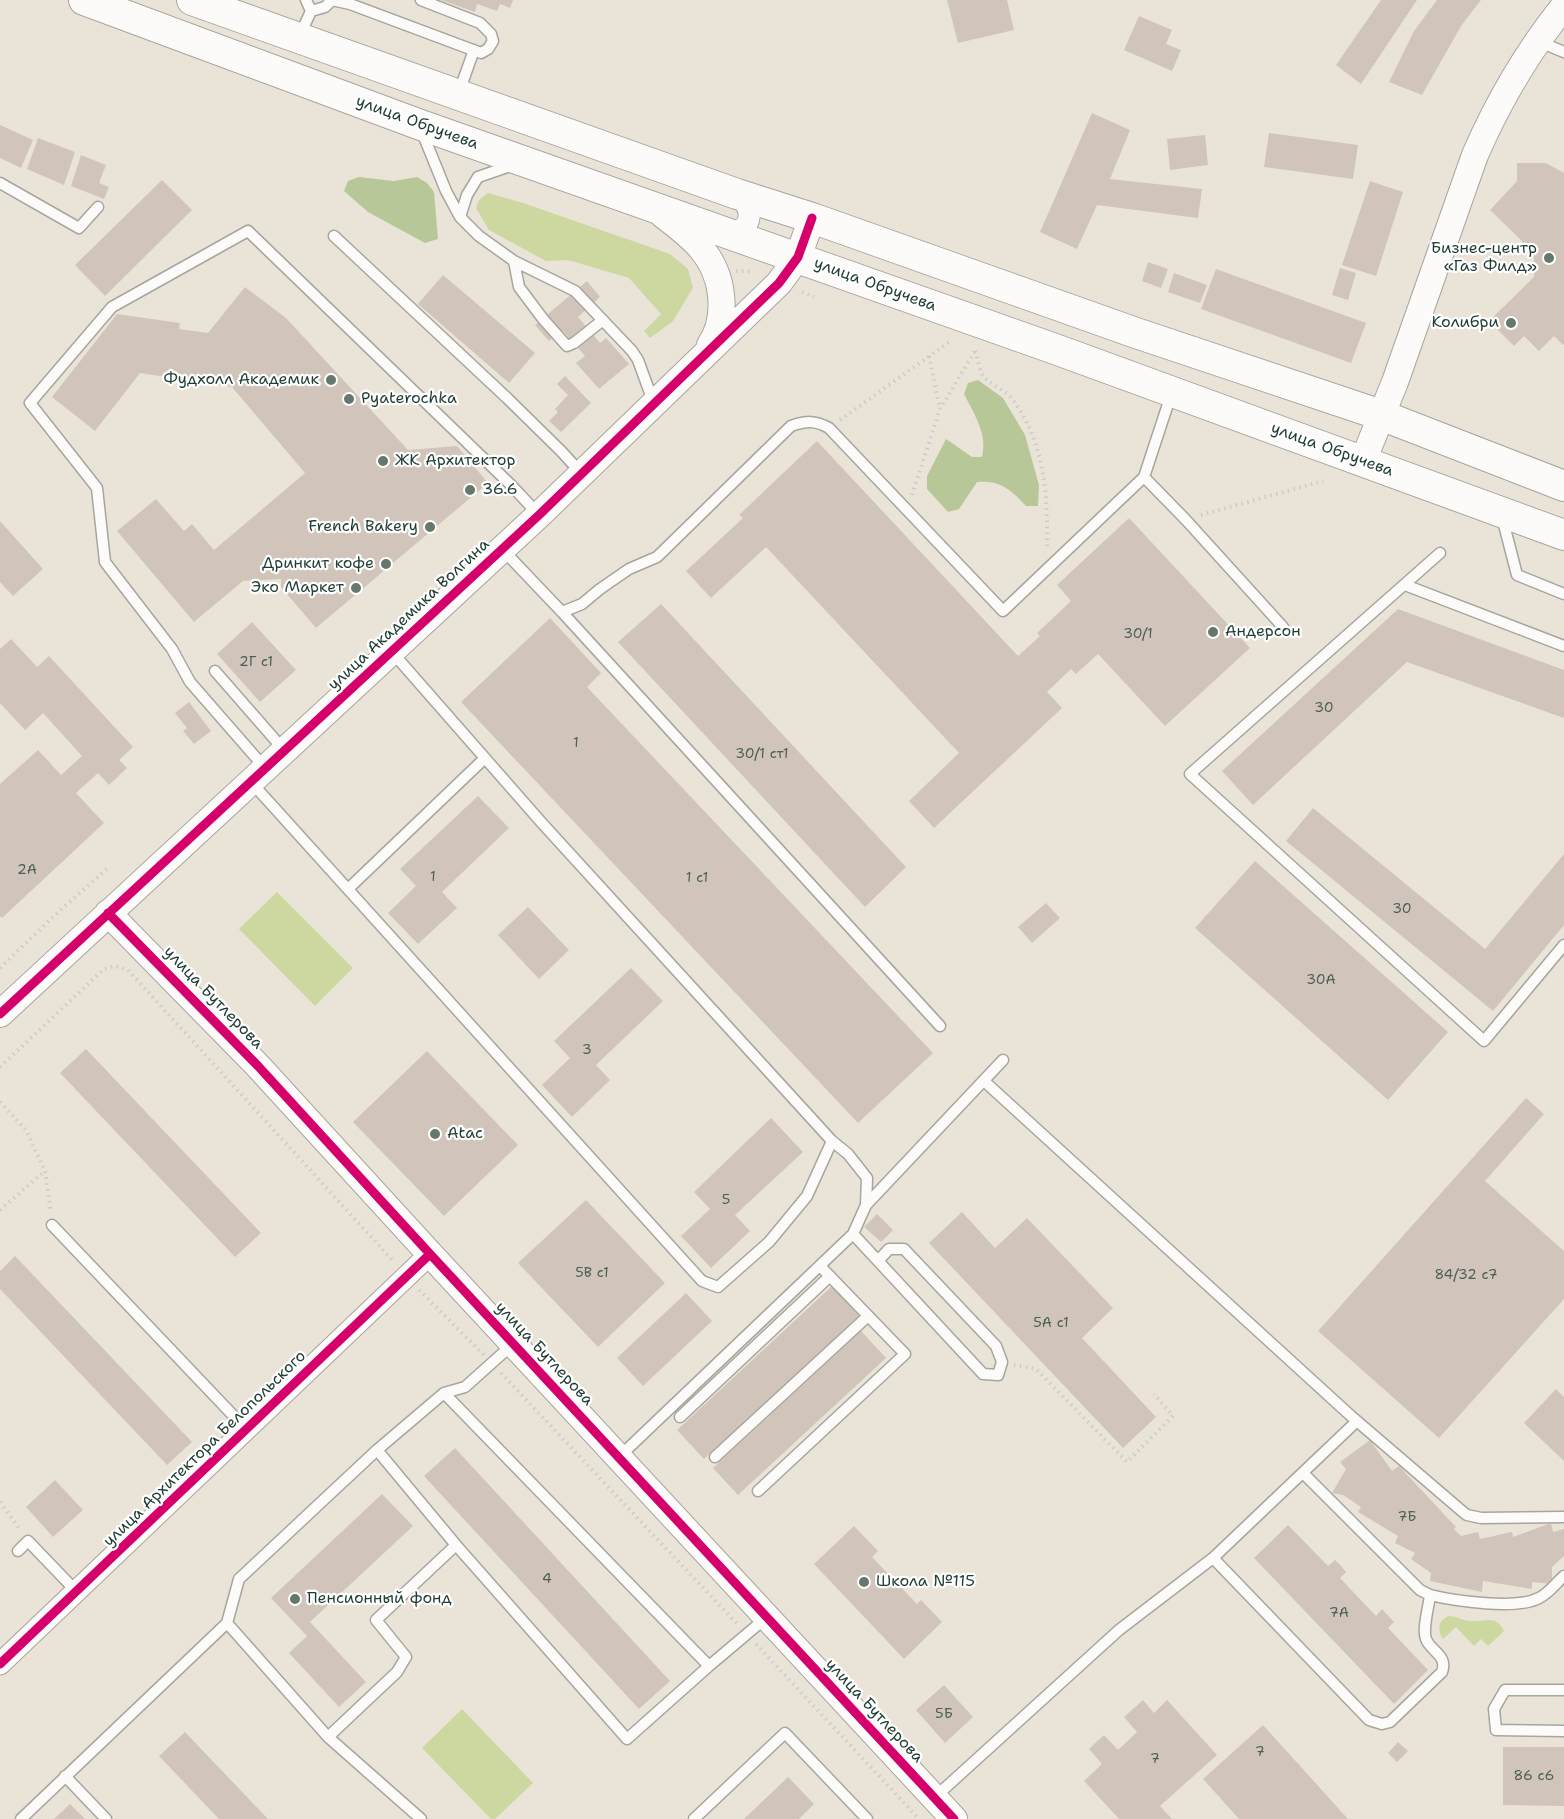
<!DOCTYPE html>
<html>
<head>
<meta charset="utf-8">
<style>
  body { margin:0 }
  canvas { display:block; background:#eae4d8 }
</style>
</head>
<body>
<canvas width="1564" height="1819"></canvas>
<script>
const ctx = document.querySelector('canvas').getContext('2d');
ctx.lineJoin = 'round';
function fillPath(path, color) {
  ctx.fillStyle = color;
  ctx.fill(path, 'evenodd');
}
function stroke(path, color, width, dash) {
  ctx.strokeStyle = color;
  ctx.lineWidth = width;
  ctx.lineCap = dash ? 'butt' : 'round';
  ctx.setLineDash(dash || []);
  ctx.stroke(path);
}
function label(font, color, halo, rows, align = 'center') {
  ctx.font = font + ' "Shantell Sans",sans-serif';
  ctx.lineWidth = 4.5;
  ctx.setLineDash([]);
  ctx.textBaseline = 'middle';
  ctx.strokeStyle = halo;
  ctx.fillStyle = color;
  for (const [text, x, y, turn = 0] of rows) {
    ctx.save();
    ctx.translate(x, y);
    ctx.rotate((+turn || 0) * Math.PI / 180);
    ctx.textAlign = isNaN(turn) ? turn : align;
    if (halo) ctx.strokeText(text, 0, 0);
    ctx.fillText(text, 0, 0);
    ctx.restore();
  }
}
fillPath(new Path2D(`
  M488 193 523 203 670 254 688 269 693 288 673 321 650 338 644 331 661 314 629 278 568 260 546 261 489 230 476 208 479 200Z
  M277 892 353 968 315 1006 239 929Z
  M1449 1616C1456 1616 1462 1620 1469 1621 1484 1623 1495 1613 1504 1631L1488 1646 1481 1639 1474 1646 1456 1627 1443 1639C1437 1629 1438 1620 1449 1616Z
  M462 1709 533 1783 495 1819H491L422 1748Z`), '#cdd7a0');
fillPath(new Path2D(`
  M359 177 394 181 417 177 427 183 434 192 438 239 425 243 368 212 344 191 348 181Z
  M978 380 1003 398 1025 435 1039 485 1038 506H1026C1011 490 1001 480 977 482L959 509 948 512 927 489V476L946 439 972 457H982C988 434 974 414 964 394L968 383Z`), '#b8c798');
fillPath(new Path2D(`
  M441 0H513L510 8 500 4 497 11 477 4 475 12Z
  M947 0H1007L1014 30 958 43Z
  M1381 0H1417L1361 84 1336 65Z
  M1437 0H1481L1461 26 1422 95 1389 82 1414 31Z
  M1139 16 1172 30 1166 44 1181 50 1172 71 1124 50Z
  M1092 113 1130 130 1110 179 1202 189 1198 218 1097 205 1077 249 1040 232Z
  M0 125 33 140 21 168 0 158Z
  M1269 133 1358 145 1353 179 1264 167Z
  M1205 135 1208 165 1170 170 1167 139Z
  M38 138 75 152 64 185 27 169Z
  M81 155 106 165 99 183 109 187 104 199 71 186Z
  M1517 163H1546L1564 173V344L1563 345 1554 336 1539 351 1524 336 1514 346 1489 321 1534 277V248L1522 249V241L1490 210 1517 181Z
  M162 180 192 210 105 296 75 265Z
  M1370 181 1403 192 1376 276 1342 265Z
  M1148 262 1168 269 1161 288 1142 281Z
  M1340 268 1356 273 1348 300 1332 295Z
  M1216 269 1366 323 1351 363 1201 309Z
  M1174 273 1207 285 1200 303 1168 292Z
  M443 275 535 353 509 383 418 304Z
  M587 281 600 297 578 317 600 343 606 338 629 364 599 389 576 363 585 356 562 330 549 341 535 325Z
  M245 287 286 318 408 450 457 446 488 483 316 628 281 587V579L243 581 194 622 117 531 156 499 184 531 192 524 214 550 305 473 232 387 140 373 95 431 52 397 117 314 180 323 179 329 208 333Z
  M565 376 591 403 561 432 549 421 558 412 555 409 568 395 557 384Z
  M817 441 1018 656 1040 636 1037 633 1071 601 1057 585 1129 518 1250 648 1165 726 1098 654 1076 674 1071 669 1047 692 1062 708 934 828 909 801 959 753 766 547 711 598 686 571 743 518 739 515Z
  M0 521 43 569 13 596 0 582Z
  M661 604 906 867 865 907 618 642Z
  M1398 609 1564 670V718L1407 662 1253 805 1222 771Z
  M550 618 601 673 587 687 933 1053 858 1123 461 702Z
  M252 622 296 670 260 702 217 654Z
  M11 639 37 667 49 656 133 747 119 760 127 768 109 785 98 773 76 793 104 823 2 918 0 916V784L38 750 61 775 82 756 43 713 25 730 0 703V649Z
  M189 702 211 731 194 744 183 731 187 728 175 713Z
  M478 796 509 828 442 892 457 908 418 944 388 913 416 886 400 869Z
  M1313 808 1485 949 1564 854V925L1493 1011 1286 841Z
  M1255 861 1448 1032 1388 1100 1195 928Z
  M1046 903 1060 918 1032 943 1018 927Z
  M528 907 569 950 539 979 498 935Z
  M631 968 663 1001 596 1065 610 1080 572 1117 542 1085 570 1058 554 1041Z
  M86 1049 261 1233 235 1257 60 1073Z
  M427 1051 518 1145 444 1216 353 1122Z
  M1526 1098 1544 1114 1485 1181 1564 1251V1299L1439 1438 1318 1331Z
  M771 1118 803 1152 735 1215 750 1231 711 1268 681 1236 710 1209 694 1192Z
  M586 1200 665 1283 598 1347 518 1263Z
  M962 1212 995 1248 1027 1218 1113 1308 1082 1338 1156 1417 1123 1448 929 1243Z
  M877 1214 893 1230 881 1242 864 1227Z
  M15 1256 192 1442 167 1465 0 1289V1271Z
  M832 1286 859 1316 704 1459 677 1430Z
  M686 1293 712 1321 643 1386 617 1358Z
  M861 1331 886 1358 738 1495 713 1468Z
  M1556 1389 1564 1397V1461L1524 1423Z
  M1370 1440 1392 1471 1399 1466 1456 1527 1454 1529 1461 1536 1478 1532 1480 1539 1512 1532 1513 1537 1551 1523 1553 1532 1564 1529V1556L1552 1567V1584L1532 1582V1589L1483 1581 1482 1592 1430 1581 1431 1573 1411 1559 1415 1553 1395 1543 1398 1536 1358 1512 1361 1507 1343 1495 1332 1493 1346 1469 1340 1462Z
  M455 1448 670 1681 639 1709 424 1476Z
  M55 1480 83 1510 53 1537 26 1507Z
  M382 1494 413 1526 310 1622 366 1682 339 1707 289 1653 307 1636 271 1598Z
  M1288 1525 1328 1566 1335 1560 1341 1566 1346 1572 1340 1578 1376 1616 1382 1609 1394 1622 1388 1628 1428 1670 1394 1704 1254 1558Z
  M854 1526 878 1551 872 1557 917 1604 921 1600 942 1622 904 1659 814 1564Z
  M944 1685 973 1717 945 1743 916 1710Z
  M1143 1700 1154 1713 1167 1700 1217 1755 1160 1806 1172 1819H1119L1084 1781 1102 1764 1089 1749 1104 1735 1118 1750 1137 1732 1124 1717Z
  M1263 1725 1348 1819H1239L1203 1779Z
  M185 1732 268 1819H219L159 1756Z
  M1398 1742 1408 1751 1397 1762 1388 1753Z
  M1503 1747H1564V1806L1503 1805Z
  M788 1777 814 1804 799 1819H744Z
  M70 1804 85 1819H54Z`), '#d1c5bb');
const service = new Path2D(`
  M332 0 350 4 481 53 488 49 493 41 491 34 480 23 421 0
  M311 11 325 7 332 0
  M300 35 311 11 306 0
  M1537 41 1564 52
  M459 92 474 50
  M422 132 446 191 460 217 479 236 514 261 575 291 632 351 638 360 654 404
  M0 183 79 228 98 207
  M460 217 467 195 478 177 513 165
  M334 236 507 398 561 451 582 474
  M514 261 519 287 543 319 567 346 574 343 603 320
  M1144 477 1186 520 1283 627
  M1502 517 1517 575 1564 594
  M502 549 562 612 582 604 600 589 629 569 657 557 791 426C806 421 815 420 829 428L1003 611 1144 477 1171 395
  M1440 553 1190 774 1484 1041 1564 945
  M1405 585 1564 646
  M562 612 940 1026
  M392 652 541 822 832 1141 848 1154 867 1178 866 1205 853 1234 619 1457
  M215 671 284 750
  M265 768 190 682 172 649 105 562 97 488 30 403 112 307 248 231 511 485 539 515
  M251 782 702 1281 718 1287 769 1242 807 1196 832 1141
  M348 889 485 758
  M984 1081 1351 1416 1463 1512 1467 1515 1481 1518 1564 1517
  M866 1205 1003 1060
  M52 1225 247 1430
  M853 1234 983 1374 998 1375 1002 1362 996 1346 904 1249H889L878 1261
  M444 1393 709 1666 767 1617
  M680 1417 830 1276
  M1357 1421 1213 1558 1369 1720 1382 1724 1390 1722 1442 1672C1448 1655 1431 1652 1426 1639 1422 1629 1429 1606 1430 1595
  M377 1450 456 1545 627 1739 709 1666
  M715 1457 868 1316
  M1303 1473 1420 1590 1430 1595C1455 1601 1517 1610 1539 1598 1549 1593 1556 1583 1564 1576
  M758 1491 905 1354 820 1266
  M18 1551 28 1541 77 1592
  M1564 1690H1505L1494 1709 1496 1730 1564 1731
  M328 1737 397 1672 406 1657 376 1620 456 1545
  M65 1776 106 1819
  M934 1798 1119 1630 1213 1558
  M21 1819 227 1623
  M421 1819 328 1737 227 1623 239 1579 377 1450 444 1393 465 1387 513 1344
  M694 1819 785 1733 867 1819`);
const minor = new Path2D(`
  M726 233C753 233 756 209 737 194
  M0 1664 430 1254`);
const tertiary = new Path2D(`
  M663 215C692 237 717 256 721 295 723 313 720 330 710 345
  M1363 461 1395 382 1475 155C1498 102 1528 51 1564 6
  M108 913 258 1066 430 1254 954 1819
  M0 1014 539 515 779 283 798 257 812 218`);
const secondary = new Path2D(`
  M84 0 418 124 1055 349 1564 535
  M192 0 737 194 812 218 1136 333 1381 415 1564 486`);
stroke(service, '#a6a69e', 13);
stroke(minor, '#a6a69e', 23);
stroke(tertiary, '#a6a69e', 28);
stroke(secondary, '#a6a69e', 32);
stroke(new Path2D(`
  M736 271 753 272
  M802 292 814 297
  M975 351C978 358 979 371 984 377 992 386 1006 390 1013 400 1045 443 1048 497 1047 549
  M929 356 940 408
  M840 420 949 342
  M912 495 940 409 975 351
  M1201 515 1323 481
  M0 968 55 915 109 867
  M0 1067 104 969 116 966 128 970 394 1262
  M0 1102 26 1130 45 1171
  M0 1210 45 1171 51 1213
  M419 1290 484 1355
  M1014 1365 1036 1369 1127 1462 1173 1416 1154 1394
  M501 1373 739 1626
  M0 1502 21 1531
  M756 1644 919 1819`), '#cbcbc8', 4, [1.5, 4.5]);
stroke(service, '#fcfbf9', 10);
stroke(minor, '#fcfbf9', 21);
stroke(tertiary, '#fcfbf9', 26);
stroke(secondary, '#fcfbf9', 30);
stroke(new Path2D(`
  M108 913 258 1066 430 1254 954 1819
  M0 1014 539 515 779 283 798 257 812 218
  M0 1664 430 1254`), '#d6006c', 9);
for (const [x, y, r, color] of [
  [1549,258,6,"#66776d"],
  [1511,323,6,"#66776d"],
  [331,380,6,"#66776d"],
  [349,399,6,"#66776d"],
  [383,461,6,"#66776d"],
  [470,490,6,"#66776d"],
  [430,527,6,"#66776d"],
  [386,564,6,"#66776d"],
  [356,588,6,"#66776d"],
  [1213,632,6,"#66776d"],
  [435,1134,6,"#66776d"],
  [864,1582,6,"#66776d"],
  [295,1599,6,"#66776d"]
]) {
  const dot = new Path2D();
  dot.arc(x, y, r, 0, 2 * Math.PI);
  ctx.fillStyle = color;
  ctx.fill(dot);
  stroke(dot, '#fff', 2);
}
label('14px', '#4c5f56', null, [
  ["30/1",1138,634],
  ["2Г с1",256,662],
  ["30",1324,708],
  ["1",576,743],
  ["30/1 ст1",762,754],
  ["2А",27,870],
  ["1",433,877],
  ["1 с1",697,878],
  ["30",1402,909],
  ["30А",1321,980],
  ["3",587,1050],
  ["5",726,1200],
  ["5В с1",592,1273],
  ["84/32 с7",1466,1275],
  ["5А с1",1051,1323],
  ["7Б",1407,1517],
  ["4",547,1579],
  ["7А",1339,1613],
  ["5Б",944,1714],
  ["7",1260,1752],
  ["7",1155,1759],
  ["86 с6",1534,1776]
]);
label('16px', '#1f3d34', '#fff', [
  ["улица Обручева",417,123,20],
  ["улица Обручева",875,285,20],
  ["улица Обручева",1332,450,20],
  ["улица Академика Волгина",409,615,-43],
  ["улица Бутлерова",213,998,46],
  ["улица Бутлерова",544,1354,47],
  ["улица Архитектора Белопольского",205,1449,-44],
  ["улица Бутлерова",874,1711,47]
]);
label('16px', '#1f3d34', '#fff', [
  ["Бизнес-центр",1537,249,"right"],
  ["«Газ Филд»",1537,267,"right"],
  ["Колибри",1499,323,"right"],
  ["Фудхолл Академик",319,380,"right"],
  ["Pyaterochka",361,399],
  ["ЖК Архитектор",395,461],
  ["36.6",482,490],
  ["French Bakery",418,527,"right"],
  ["Дринкит кофе",374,564,"right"],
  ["Эко Маркет",344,588,"right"],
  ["Андерсон",1225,632],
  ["Atac",447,1134],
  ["Школа №115",876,1582],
  ["Пенсионный фонд",307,1599]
], 'left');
</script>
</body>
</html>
